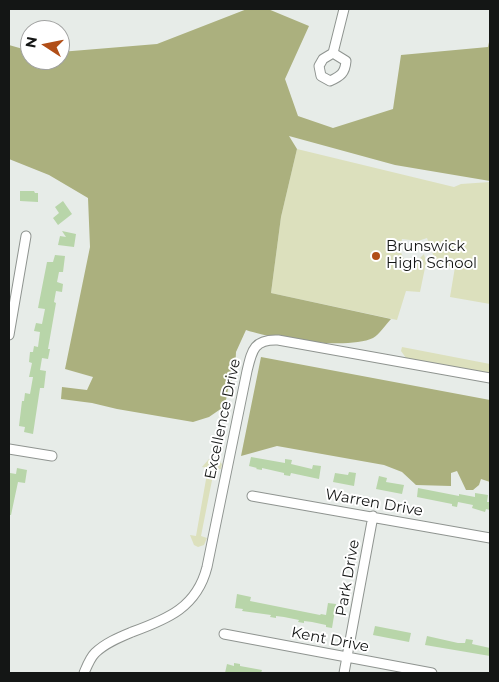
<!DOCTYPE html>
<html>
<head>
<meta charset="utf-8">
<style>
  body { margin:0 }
  #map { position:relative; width:499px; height:682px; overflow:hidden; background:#e7ece8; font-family:Montserrat,sans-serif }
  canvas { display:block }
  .frame { position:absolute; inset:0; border:10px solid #141615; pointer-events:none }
  .north { position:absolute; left:20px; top:20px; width:50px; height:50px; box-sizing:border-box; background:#fff; border:1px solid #a1a2a1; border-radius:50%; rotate:281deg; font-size:14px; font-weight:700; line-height:20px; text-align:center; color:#141615 }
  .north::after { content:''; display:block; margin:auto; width:18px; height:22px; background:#b14e17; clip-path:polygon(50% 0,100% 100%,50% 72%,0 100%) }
</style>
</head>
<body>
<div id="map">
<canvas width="499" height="682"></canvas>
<div class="frame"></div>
<div class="north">N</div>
</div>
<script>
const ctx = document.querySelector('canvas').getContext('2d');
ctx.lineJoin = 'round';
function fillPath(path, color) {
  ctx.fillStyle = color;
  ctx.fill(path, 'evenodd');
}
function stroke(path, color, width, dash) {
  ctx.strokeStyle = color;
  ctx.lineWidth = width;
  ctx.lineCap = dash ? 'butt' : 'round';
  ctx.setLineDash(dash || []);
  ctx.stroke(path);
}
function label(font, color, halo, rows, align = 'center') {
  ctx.font = font + ' Montserrat,sans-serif';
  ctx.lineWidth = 4;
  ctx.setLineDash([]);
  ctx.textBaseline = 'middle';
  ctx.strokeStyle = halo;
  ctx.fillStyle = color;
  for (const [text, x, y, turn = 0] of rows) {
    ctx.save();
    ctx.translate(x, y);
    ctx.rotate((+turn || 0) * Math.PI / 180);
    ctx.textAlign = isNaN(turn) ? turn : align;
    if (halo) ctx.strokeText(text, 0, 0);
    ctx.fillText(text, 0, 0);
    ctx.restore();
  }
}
fillPath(new Path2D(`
  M297 149 454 187 461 184 490 182V304L450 297 455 267 436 263 427 238 418 241 402 239 400 250 408 270 424 254 426 263 420 292 406 291 397 320 271 293 281 217Z
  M402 347 490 364V374L406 358 401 351Z
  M213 458 217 459 222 464 221 469 214 470 201 536 207 538 204 545 198 547 194 545 190 535 196 536 208 468 202 467 209 459Z`), '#dce0bd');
fillPath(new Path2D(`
  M247 9H268L309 26 285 79 298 116 333 128 393 109 401 55 488 47 490 37V181L395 165 289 136 297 149 281 217 271 293 391 319C386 324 379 335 373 338 348 350 272 339 246 330L236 352 235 371 228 389 225 406 209 417 193 422 117 409 92 403 61 399 62 387 87 390 93 377 65 369 90 247 88 198 49 175 9 159V45L30 51V60H60V52L157 44Z
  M261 357 490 400V482L481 479 479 485 473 490H466L457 471 451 473V486L416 485 402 472 384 465 277 446 241 456Z`), '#abb07e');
fillPath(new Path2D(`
  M20 191H34L35 193H38V202L20 201Z
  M63 201 72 214 58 225 53 218 59 213 55 207Z
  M62 231 76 234 74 247 58 245 60 236 66 237Z
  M55 255 65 256 63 272H59L57 282 63 284 62 292 56 291 54 302 56 303 48 349H50L48 359 42 358 40 370 46 371 44 388H40L33 434 24 432 25 427 19 426 22 401H24L25 393 30 394 33 377H29L32 363 29 362 30 352H33L34 346 38 347 40 332 34 331 36 323 42 324 45 309 38 308 47 262H53Z
  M251 457 285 463V459L292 460 291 464 312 469 313 465 321 466 319 479 291 473 290 476 284 475V473L262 468V470L256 469 257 468 249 466Z
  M17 468 27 470 25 483 18 482 11 515H9L10 473 16 474Z
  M349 472 356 473 354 486 333 482 335 473 348 475Z
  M379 476 387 478 386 482 404 485 402 494 376 489Z
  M418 488 459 496V494L475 497V493L488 495 487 502H490V510L486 509 485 512 472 508 473 505 458 502 457 507 452 506V504L417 497Z
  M237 594 251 597 250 601 320 615 321 614 326 615 328 603 336 604 332 628 326 627V625L312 622 304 621V623L298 622 299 620 284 617 276 616V618L270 617 271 615 242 611 243 609 235 608Z
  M375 626 411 633 409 642 373 635Z
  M427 636 458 643H465L466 639 473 640 472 644 490 648V656L425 645Z
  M234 663 240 664V666L262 670 261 673H225L227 664 234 666Z`), '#b8d5a9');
const minor = new Path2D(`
  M333 53 346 61C345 73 341 76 330 81L321 76 319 66 323 59 333 53 344 9
  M9 335 26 236
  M9 449 52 456
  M252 496 490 538
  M224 634 432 673
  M84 673C87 666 90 658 95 653 105 643 120 637 132 632 168 619 197 607 207 567L247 371C252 350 254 339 278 340L490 378
  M344 673 373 516`);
stroke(minor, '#8f9490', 11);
stroke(minor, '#fff', 9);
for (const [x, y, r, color] of [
  [376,256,5,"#b14e17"]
]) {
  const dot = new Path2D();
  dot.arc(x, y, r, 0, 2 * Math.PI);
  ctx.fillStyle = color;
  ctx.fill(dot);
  stroke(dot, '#fff', 2);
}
label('15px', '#141615', '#fff', [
  ["Brunswick",386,247],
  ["High School",386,264]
], 'left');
label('15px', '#141615', '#fff', [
  ["Excellence Drive",223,419,-78],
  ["Warren Drive",374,503,10],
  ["Park Drive",348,578,-80],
  ["Kent Drive",330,640,11]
]);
</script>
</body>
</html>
